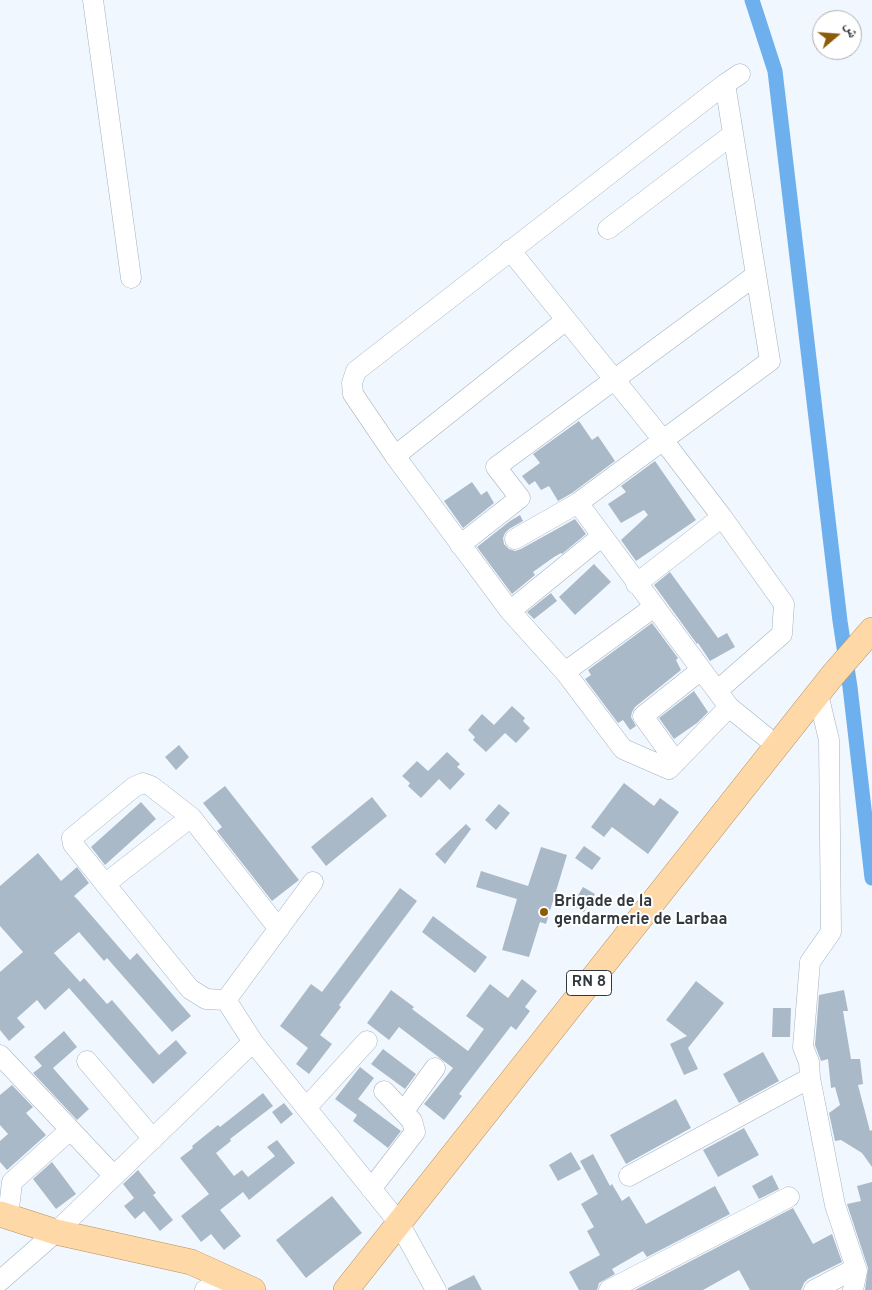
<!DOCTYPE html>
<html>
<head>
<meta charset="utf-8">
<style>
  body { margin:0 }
  #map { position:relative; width:872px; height:1290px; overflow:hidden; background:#f1f7fe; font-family:Overpass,"Noto Naskh Arabic",sans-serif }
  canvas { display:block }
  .north { position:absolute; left:812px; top:10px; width:50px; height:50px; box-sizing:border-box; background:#fff; border:1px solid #acafb1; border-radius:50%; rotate:72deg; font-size:14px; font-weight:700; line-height:20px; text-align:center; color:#30373d }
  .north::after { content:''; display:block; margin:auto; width:18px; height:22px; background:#8c5b05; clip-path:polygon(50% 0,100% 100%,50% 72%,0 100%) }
</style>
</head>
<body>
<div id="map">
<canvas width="872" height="1290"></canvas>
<div class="north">ش</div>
</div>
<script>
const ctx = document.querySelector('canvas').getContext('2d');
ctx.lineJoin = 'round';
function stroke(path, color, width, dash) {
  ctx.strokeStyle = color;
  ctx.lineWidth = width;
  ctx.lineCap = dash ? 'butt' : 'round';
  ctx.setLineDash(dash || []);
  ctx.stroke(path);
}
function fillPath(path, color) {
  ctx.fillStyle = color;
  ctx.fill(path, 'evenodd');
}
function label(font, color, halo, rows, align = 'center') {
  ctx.font = font + ' Overpass,sans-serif';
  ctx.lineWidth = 4;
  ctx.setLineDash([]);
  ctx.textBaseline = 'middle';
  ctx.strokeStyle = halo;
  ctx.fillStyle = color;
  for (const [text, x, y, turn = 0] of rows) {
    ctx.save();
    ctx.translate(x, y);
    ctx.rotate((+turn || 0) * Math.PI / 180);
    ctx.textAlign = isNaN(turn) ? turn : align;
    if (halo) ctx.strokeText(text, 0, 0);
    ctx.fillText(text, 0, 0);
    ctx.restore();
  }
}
stroke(new Path2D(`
  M752 0 775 71 840 621 850 687 872 878`), '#6db0ed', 15);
fillPath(new Path2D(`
  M579 421 592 440 598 436 615 461 572 493 558 501 549 486 541 490 535 481 529 485 522 476 540 463 533 454Z
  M655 461 696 520 636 561 621 540 648 515 644 510 621 523 608 504 626 492 621 486Z
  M472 482 481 495 487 491 494 503 463 528 444 501Z
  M520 515 523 521 509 529 505 533 503 538 504 544 509 549 515 551 521 549 575 519 586 534 562 554 561 553 554 557 533 572 535 575 512 594 477 547 510 521Z
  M594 564 611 582 575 615 559 597Z
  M670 572 718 638 727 633 735 647 710 661 698 643 697 644 654 585Z
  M551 593 557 601 534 619 527 612Z
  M652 623 678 658 676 660 681 670 635 707 632 712 631 717 636 726 630 730 623 720 618 723 585 679 591 675 588 670Z
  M694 691 708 712 697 723 674 739 659 718Z
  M512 706 525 718 523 721 530 728 516 743 505 733 486 752 473 740 475 737 468 730 482 714 494 725Z
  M179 745 189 757 176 770 165 757Z
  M447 752 460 764 457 767 465 774 450 790 439 779 421 798 408 786 410 783 402 776 417 761 428 771Z
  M624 783 654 806 660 798 679 812 648 854 612 827 604 837 591 827Z
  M225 786 299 880 272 901 217 831 222 827 203 803Z
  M372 797 387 816 326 866 311 847Z
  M141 802 156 819 105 865 91 847Z
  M499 804 510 813 496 830 485 820Z
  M466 824 471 829 445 864 435 854Z
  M584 846 601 858 592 870 575 858Z
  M541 847 567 855 546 924 540 922 529 957 502 950 517 899 476 887 481 871 528 886Z
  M38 853 61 881 77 867 89 883 74 896 78 900 130 960 137 953 191 1016 172 1032 107 958 104 961 79 932 54 953 80 982 84 978 107 1004 112 1000 159 1055 176 1040 187 1053 153 1084 69 988 45 1010 37 1000 17 1018 25 1027 9 1041 0 1030V972L23 952 0 926V886Z
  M583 887 595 894 584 912 572 905Z
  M400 888 417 901 339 1005 341 1007 320 1035 332 1044 309 1074 296 1064 308 1048 280 1026 311 984 322 992Z
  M433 916 487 957 475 973 422 932Z
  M522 979 537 991 525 1007 530 1011 516 1030 511 1026 459 1094 462 1096 444 1120 424 1104 453 1068 399 1027 389 1040 367 1023 391 990 414 1007 412 1009 468 1051 484 1029 466 1016 490 984 508 998Z
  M696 981 724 1003 688 1048 698 1069 684 1075 670 1044 687 1036 666 1020Z
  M844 990 848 1011H843L851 1059H860L863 1084 858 1085 870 1131 872 1130V1167L862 1153 841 1140 835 1141 829 1113 840 1105 835 1087 831 1088 828 1059 821 1061 815 1045 819 995Z
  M773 1008H791L790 1037H772Z
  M64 1031 77 1047 53 1068 89 1109 77 1120 33 1073 42 1066 34 1057Z
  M383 1049 416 1074 405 1089 371 1064Z
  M763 1052 779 1081 739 1103 723 1074Z
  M360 1067 374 1078 358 1099 401 1131 388 1148 353 1121 357 1115 335 1099Z
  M12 1085 33 1107 26 1113 46 1135 7 1170 0 1162V1141L8 1134 0 1125V1095Z
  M263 1093 273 1106 230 1139 231 1141 216 1153 234 1176 242 1170 248 1177 275 1156 267 1147 277 1140 295 1163 249 1200 243 1192 220 1210 241 1236 224 1250 211 1234 201 1242 181 1216 209 1194 180 1158 193 1148 192 1146 218 1125 220 1127Z
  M676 1099 691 1128 626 1164 610 1135Z
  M284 1103 293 1114 281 1124 272 1112Z
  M744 1128 759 1155 718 1177 703 1150Z
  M571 1152 581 1169 558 1181 549 1165Z
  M593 1154 610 1186 612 1184 622 1201 629 1196 646 1224 715 1186 730 1214 647 1257 643 1251 612 1269 615 1274 599 1283 597 1290H579L569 1272 600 1255 587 1231 594 1227 581 1204 598 1194 580 1161Z
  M52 1162 76 1194 56 1209 33 1179Z
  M138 1170 156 1193 153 1195 173 1220 160 1231 144 1211 135 1219 124 1206 134 1198 123 1184Z
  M772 1175 779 1189 759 1199 752 1186Z
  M872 1182V1290H865L868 1268 847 1204 861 1201 857 1186Z
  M332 1196 362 1233 306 1278 276 1240Z
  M793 1208 813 1244 832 1234 842 1262 808 1279 804 1283 801 1290H750L739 1270 703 1290H635Z
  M474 1275 482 1290H448V1288Z`), '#aab9c8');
const minor = new Path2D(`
  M93 0 131 278
  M608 229 733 134
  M510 250 663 440 722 517 784 604 782 634 717 691
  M395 456 566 320
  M578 503 729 707 777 746
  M515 539 578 503 770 361 725 84
  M460 545 520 498 496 467 756 275
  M636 584 722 517
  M510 611 601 537
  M565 672 654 607
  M818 694 829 740 831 932 810 962 803 1047 809 1062 810 1078 835 1205 857 1271 853 1290
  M729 707 669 769 623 749 565 672 510 611 395 456 353 394 352 383 356 371 725 84 740 74
  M676 762 643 716 701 670
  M105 884 191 817
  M226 1000 313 882
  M253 1042 226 1000 206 999 190 989 77 849 73 844 72 838 134 787 143 783 151 786 191 817 279 929
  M0 1055 114 1176
  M87 1061 153 1139
  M306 1108 367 1041
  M404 1111 435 1068
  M629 1176 810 1078
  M371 1189 415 1132 412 1121 384 1091
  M8 1217 12 1182 70 1130
  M0 1281 56 1232 253 1042 399 1223 436 1290
  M205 1290 226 1278
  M609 1290 789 1197
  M814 1290 856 1268`);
const major = new Path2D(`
  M0 1214 56 1232 191 1262 253 1290
  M346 1290 832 676 872 630`);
stroke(minor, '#a4b3c1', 21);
stroke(major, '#b68f5c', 26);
stroke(minor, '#fff', 20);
stroke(major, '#fed9a7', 25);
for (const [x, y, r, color] of [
  [544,912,5,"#8c5b05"]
]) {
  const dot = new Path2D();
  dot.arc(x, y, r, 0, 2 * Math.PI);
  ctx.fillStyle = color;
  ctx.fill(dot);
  stroke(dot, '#fff', 2);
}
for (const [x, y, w] of [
  [589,983,45]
]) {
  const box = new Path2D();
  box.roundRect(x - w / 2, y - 12.5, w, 25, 4);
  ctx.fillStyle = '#fff';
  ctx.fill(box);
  stroke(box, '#30373d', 1);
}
label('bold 15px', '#30373d', null, [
  ["RN 8",589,983]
]);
label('bold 16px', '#30373d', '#fff', [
  ["Brigade de la",554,903],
  ["gendarmerie de Larbaa",554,921]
], 'left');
</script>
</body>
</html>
